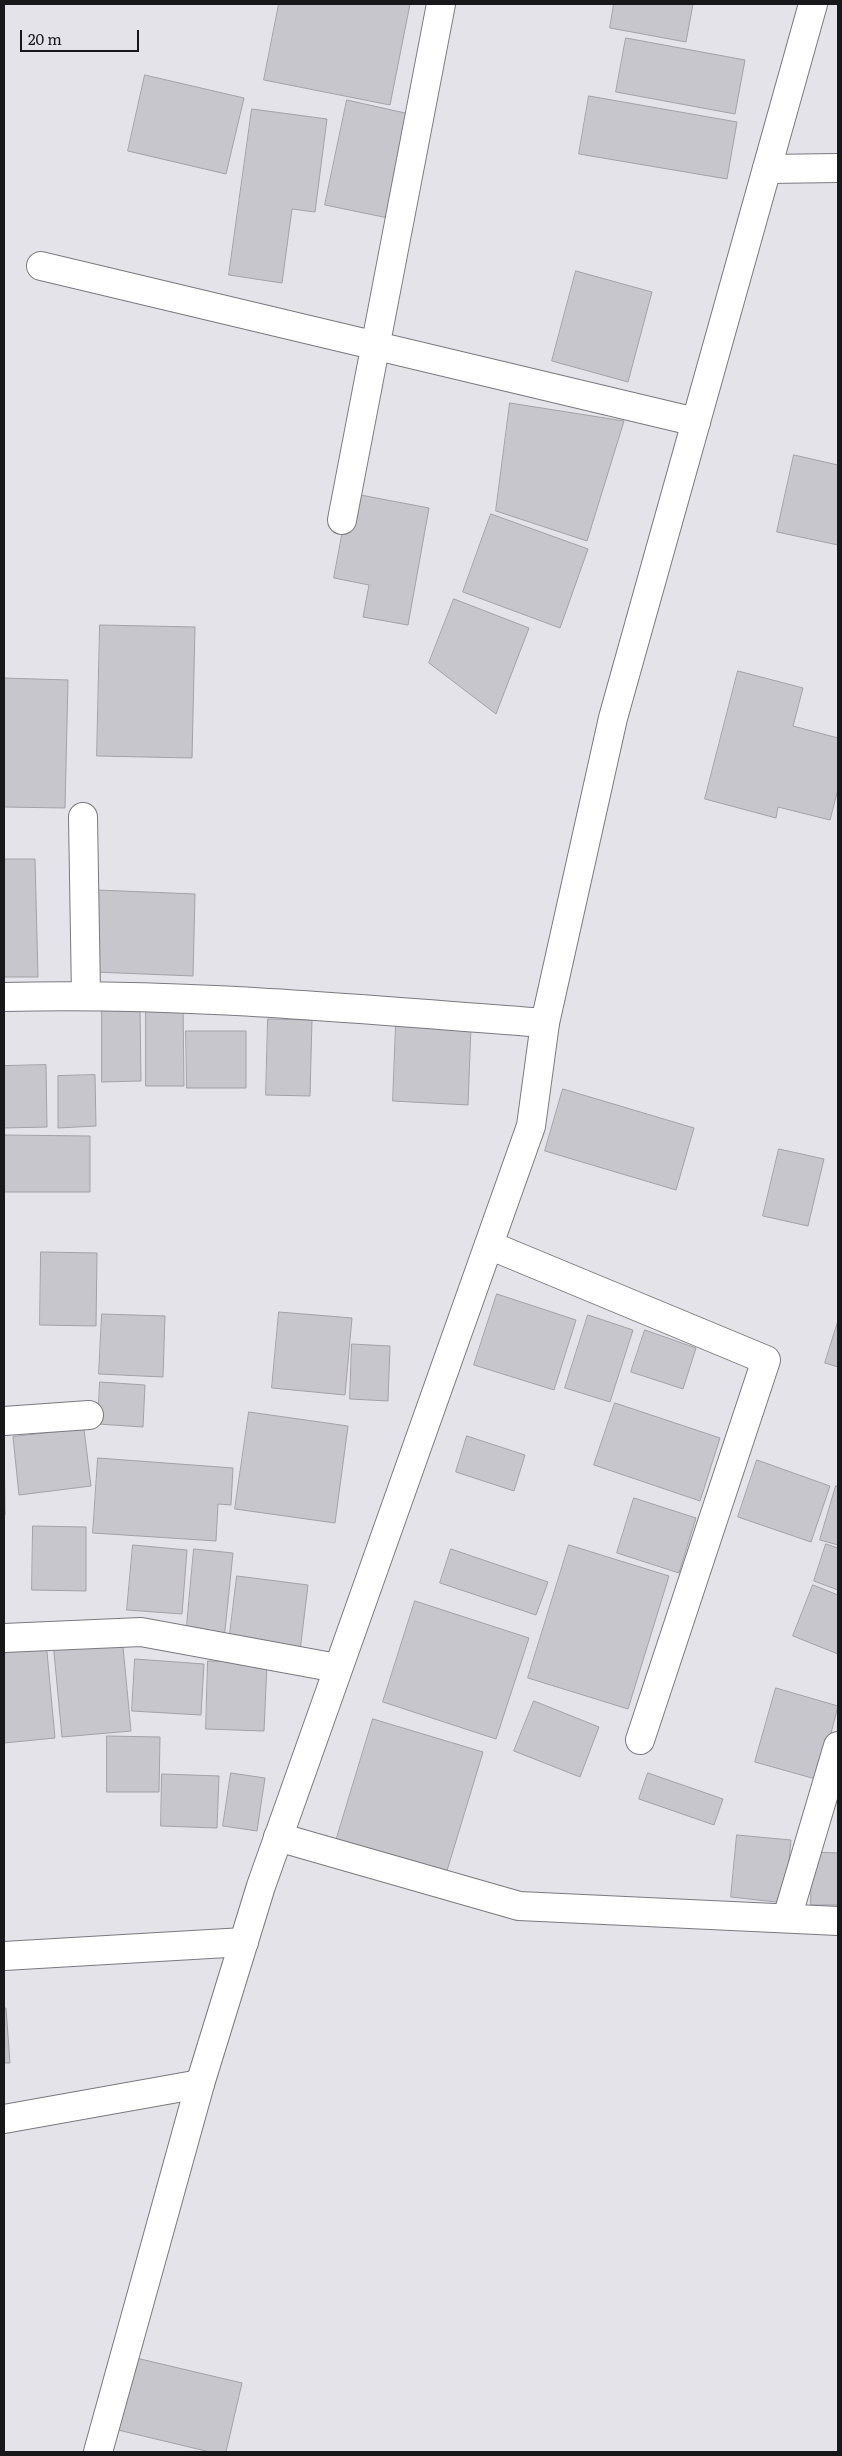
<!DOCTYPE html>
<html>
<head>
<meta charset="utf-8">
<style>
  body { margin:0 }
  #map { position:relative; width:842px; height:2456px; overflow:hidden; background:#e5e3ea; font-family:Literata,serif }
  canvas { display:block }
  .frame { position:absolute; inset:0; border:5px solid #18181a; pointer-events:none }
  .scale { position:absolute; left:20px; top:30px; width:119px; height:22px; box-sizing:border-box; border:2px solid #18181a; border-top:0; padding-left:6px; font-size:15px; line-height:18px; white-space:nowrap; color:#18181a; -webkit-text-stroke:4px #e5e3ea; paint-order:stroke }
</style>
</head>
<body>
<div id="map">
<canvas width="842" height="2456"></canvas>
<div class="frame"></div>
<div class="scale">20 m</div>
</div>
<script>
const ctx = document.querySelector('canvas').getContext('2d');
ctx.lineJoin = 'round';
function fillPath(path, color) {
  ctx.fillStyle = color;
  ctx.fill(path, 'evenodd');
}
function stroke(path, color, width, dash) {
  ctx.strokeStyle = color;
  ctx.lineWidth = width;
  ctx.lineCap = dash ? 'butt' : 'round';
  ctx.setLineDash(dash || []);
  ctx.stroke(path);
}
const building = new Path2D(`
  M279 4H410L390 105 264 80Z
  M614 4H693L686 42 610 28Z
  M626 38 745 60 735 114 616 92Z
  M145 75 244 98 226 174 128 151Z
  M589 96 737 122 727 179 579 154Z
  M347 100 414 115 393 219 325 205Z
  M252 109 327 119 315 212 292 209 282 283 229 275Z
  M576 271 652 292 628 382 552 361Z
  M510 403 624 421 587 541 496 511Z
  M794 455 838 465V545L777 532Z
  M350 493 429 508 408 625 363 617 369 585 334 578Z
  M491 514 588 549 560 628 463 592Z
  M454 599 529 628 496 714 429 663Z
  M100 625 195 627 192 758 97 756Z
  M738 671 803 688 793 726 838 738V789L830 820 778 807 776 818 705 799Z
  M4 678 68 680 65 808 4 807Z
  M4 859H35L38 977H4Z
  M97 890 195 894 193 976 94 972Z
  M102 1005H140L141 1081 102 1082Z
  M146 1005H183L184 1086H146Z
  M268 1019 312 1020 310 1096 266 1095Z
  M396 1024 471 1026 468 1105 393 1101Z
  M186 1031H246V1088H187Z
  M46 1065 47 1127 4 1128V1066Z
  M95 1075 96 1126 58 1128V1076Z
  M563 1089 694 1128 676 1190 545 1151Z
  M4 1135 90 1136V1192H4Z
  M779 1149 824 1159 808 1226 763 1216Z
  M41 1252 97 1253 96 1326 40 1325Z
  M497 1294 576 1320 554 1390 474 1365Z
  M279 1312 352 1318 345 1395 272 1388Z
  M102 1314 165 1316 163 1377 99 1374Z
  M588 1315 633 1330 610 1402 565 1388Z
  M838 1321V1367L825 1363Z
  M645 1330 696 1348 683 1389 631 1372Z
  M352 1344 390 1346 388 1401 350 1399Z
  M100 1382 145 1385 143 1427 98 1424Z
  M615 1403 720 1438 700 1501 594 1465Z
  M249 1412 348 1426 335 1523 235 1509Z
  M84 1429 91 1486 19 1495 13 1437Z
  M467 1436 525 1455 514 1491 456 1472Z
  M4 1437 5 1515H4Z
  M98 1458 233 1468 231 1505 218 1504 216 1541 93 1533Z
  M757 1460 830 1486 811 1542 738 1517Z
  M836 1486 838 1487V1545L820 1540Z
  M634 1498 696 1518 679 1573 617 1553Z
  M33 1526 86 1527V1591L32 1590Z
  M826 1544 838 1548V1590L814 1581Z
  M133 1545 187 1550 182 1614 127 1610Z
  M569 1545 669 1576 628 1709 528 1678Z
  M194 1549 233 1553 224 1640 186 1636Z
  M451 1549 548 1582 536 1615 440 1583Z
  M237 1576 308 1585 300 1651 229 1642Z
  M813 1585 838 1595V1654L793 1636Z
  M415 1601 529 1638 496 1739 383 1702Z
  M122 1636 131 1731 62 1737 53 1642Z
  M46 1641 55 1738 4 1743V1645Z
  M135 1659 204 1664 201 1715 132 1711Z
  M208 1661 267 1663 264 1731 206 1729Z
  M776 1688 838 1706 819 1780 755 1762Z
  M534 1701 599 1727 580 1777 514 1751Z
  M373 1719 483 1752 446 1874 336 1841Z
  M107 1736 160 1737 159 1792H107Z
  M231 1773 265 1778 257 1831 223 1826Z
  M648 1773 723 1799 714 1825 639 1799Z
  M162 1774 219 1776 217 1828 161 1826Z
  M737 1835 791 1840 785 1903 731 1897Z
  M812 1852 838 1853V1905H811Z
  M4 2008H6L10 2063H4Z
  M136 2358 242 2383 226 2452H210L118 2430Z`);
fillPath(building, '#c7c6cc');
stroke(building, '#a3a1a7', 1);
const minor = new Path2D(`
  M767 169 838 168
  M41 266 696 422
  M342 520 441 4
  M83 817 86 995
  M4 997C184 992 365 1010 545 1023
  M489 1245 766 1360 640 1740
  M4 1421 89 1415
  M4 1638 141 1632 337 1668
  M278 1837 519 1906 838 1921
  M787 1918 838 1746
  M4 1956 244 1942
  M4 2119 200 2084`);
const secondary = new Path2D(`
  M98 2452 200 2084 261 1886 531 1126 545 1023 613 718 813 4`);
stroke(minor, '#7b797f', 30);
stroke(secondary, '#7b797f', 30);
stroke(minor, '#fff', 28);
stroke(secondary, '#fff', 28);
</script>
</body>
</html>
